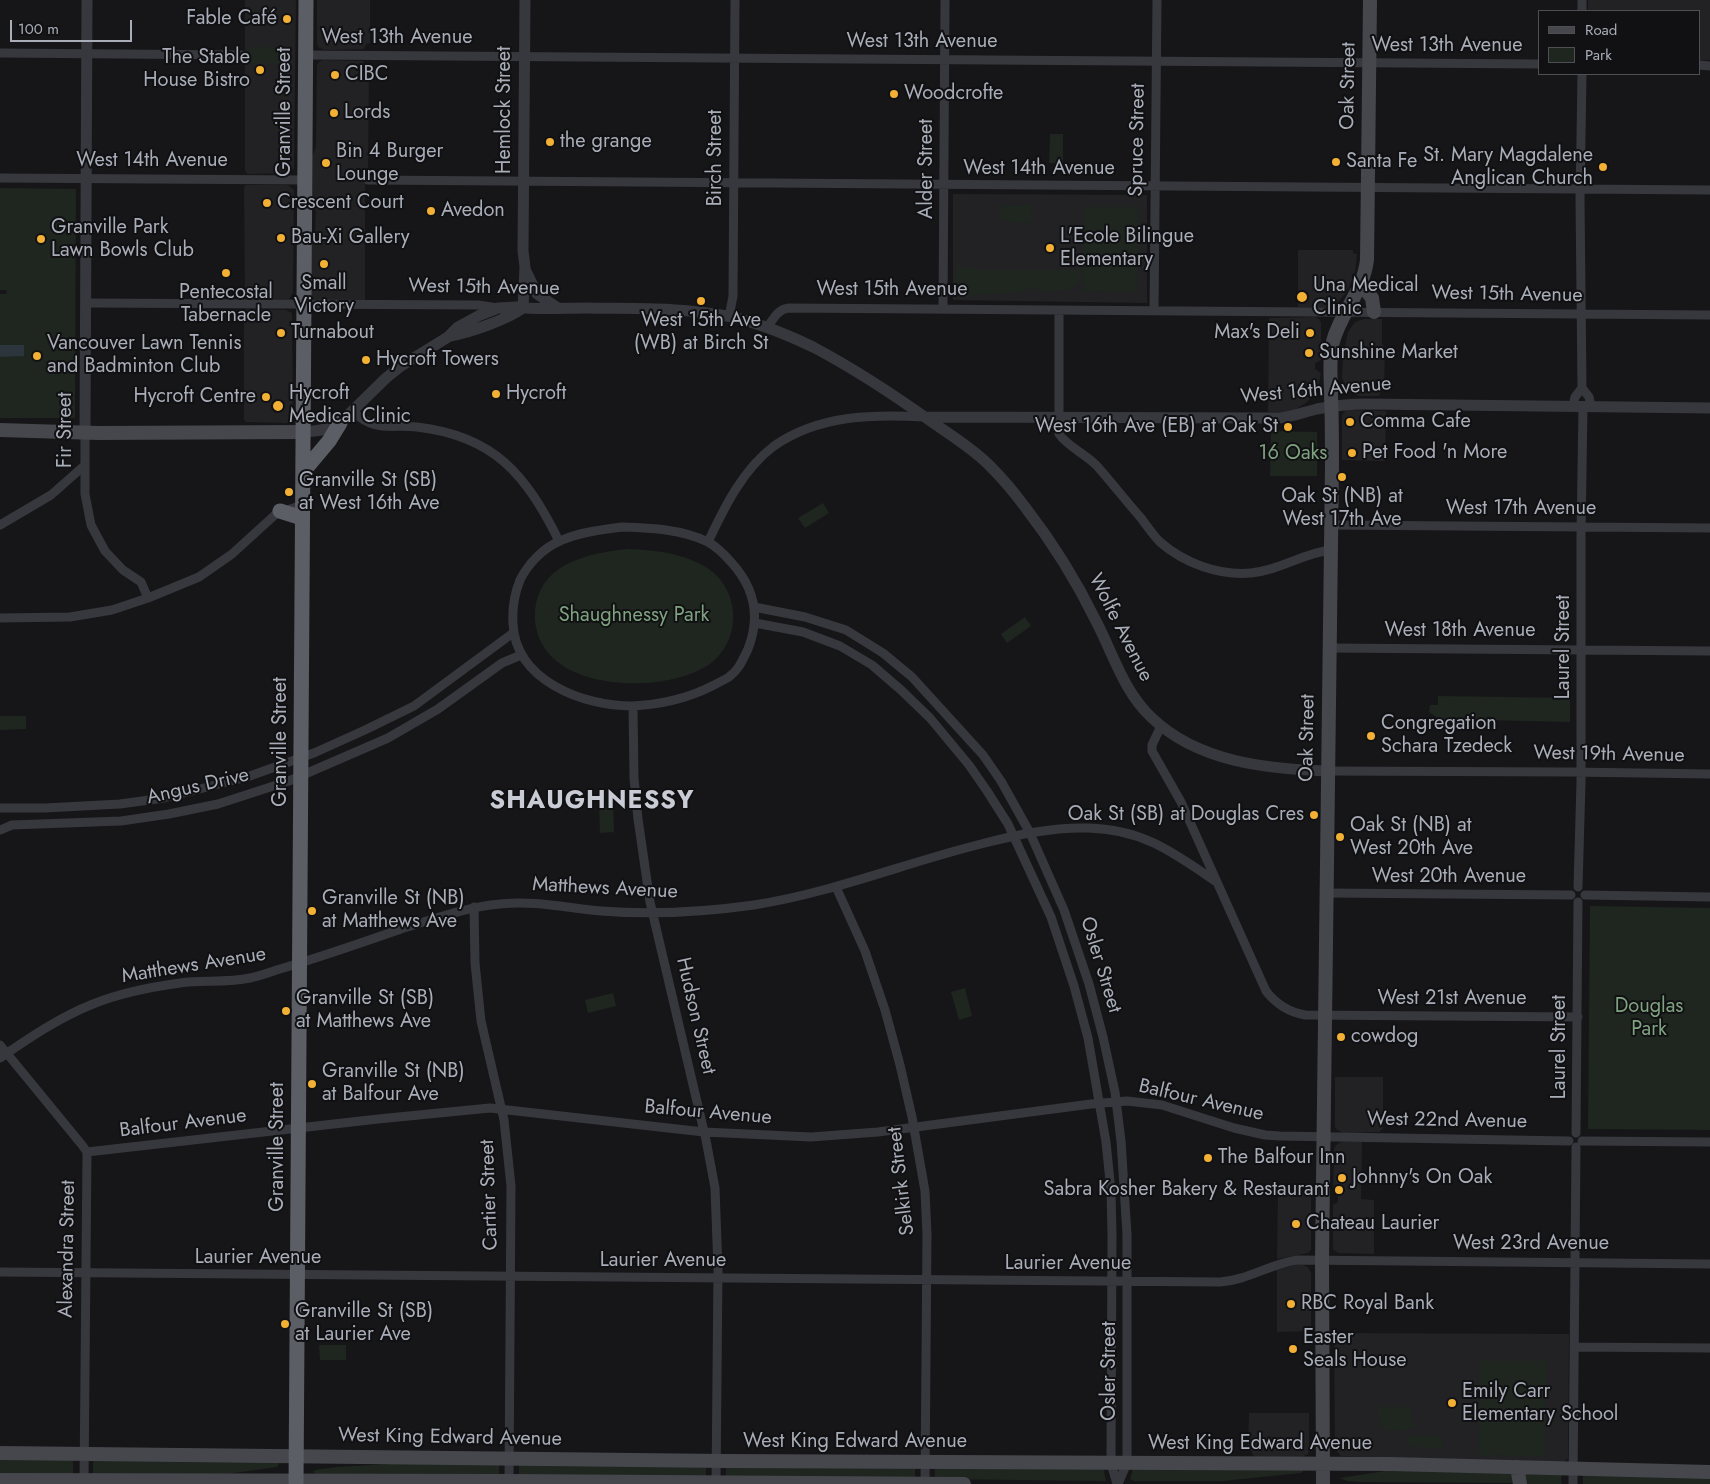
<!DOCTYPE html>
<html>
<head>
<meta charset="utf-8">
<style>
  body { margin:0 }
  #map { position:relative; width:1710px; height:1484px; overflow:hidden; background:#161618; font-family:Jost,sans-serif }
  canvas { display:block }
  .legend { position:absolute; left:1538px; top:10px; width:162px; height:65px; box-sizing:border-box; background:#111113; border:1px solid #4d4f55; margin:0; padding:6px 9px; list-style:none; font-size:15px; color:#a8adb8 }
  .legend li { display:flex; align-items:center; gap:10px; height:25px }
  .legend b { width:25px; border:1px solid #4d4f55 }
  .scale { position:absolute; left:10px; top:20px; width:122px; height:22px; box-sizing:border-box; border:2px solid #a8adb8; border-top:0; padding-left:6px; font-size:15px; line-height:18px; white-space:nowrap; color:#a8adb8; -webkit-text-stroke:4px #111113; paint-order:stroke }
</style>
</head>
<body>
<div id="map">
<canvas width="1710" height="1484"></canvas>
<ul class="legend">
<li><b style="height:6px;background:#45474d"></b>Road</li>
<li><b style="height:14px;background:#1e261f"></b>Park</li>
</ul>
<div class="scale">100 m</div>
</div>
<script>
const ctx = document.querySelector('canvas').getContext('2d');
ctx.lineJoin = 'round';
function fillPath(path, color) {
  ctx.fillStyle = color;
  ctx.fill(path, 'evenodd');
}
function stroke(path, color, width, dash) {
  ctx.strokeStyle = color;
  ctx.lineWidth = width;
  ctx.lineCap = dash ? 'butt' : 'round';
  ctx.setLineDash(dash || []);
  ctx.stroke(path);
}
function label(font, color, halo, rows, align = 'center') {
  ctx.font = font + ' Jost,sans-serif';
  ctx.lineWidth = 4;
  ctx.setLineDash([]);
  ctx.textBaseline = 'middle';
  ctx.strokeStyle = halo;
  ctx.fillStyle = color;
  for (const [text, x, y, turn = 0] of rows) {
    ctx.save();
    ctx.translate(x, y);
    ctx.rotate((+turn || 0) * Math.PI / 180);
    ctx.textAlign = isNaN(turn) ? turn : align;
    if (halo) ctx.strokeText(text, 0, 0);
    ctx.fillText(text, 0, 0);
    ctx.restore();
  }
}
fillPath(new Path2D(`
  M245 0H296L294 168 290 173 248 174 245 171Z
  M317 0H370V43L366 44 364 49 324 50 318 47 317 43Z
  M1588 0H1710V60H1699V11H1588Z
  M323 60 363 61 366 68H369L368 171H365V301L315 300 311 295 312 240 315 232 316 211 312 204V156L316 147 317 65 319 62Z
  M245 185H288L294 190 293 293 289 299H247L245 297 244 189Z
  M953 194 1147 195V303L953 300Z
  M1298 250H1353V253L1357 254 1355 273 1352 281 1345 294 1337 303 1326 307H1298Z
  M247 309 286 310 292 313 293 415 292 418 287 423 246 422 244 420V313Z
  M1269 318 1315 317 1319 319 1321 322V360L1315 363V369L1321 373 1318 389 1307 402 1295 410 1286 412H1268Z
  M1364 319H1382V343L1385 349 1384 391H1381L1379 396H1359L1353 394 1345 386 1342 377 1343 356 1348 332 1355 322Z
  M1348 410 1386 411 1385 461 1342 460V415L1345 411Z
  M1335 1077H1383V1129L1381 1130 1380 1132 1344 1133 1337 1130 1335 1127Z
  M1341 1142H1362L1361 1199 1374 1200V1254L1338 1253 1333 1249V1205L1338 1202V1196L1333 1192 1334 1149 1336 1145Z
  M1278 1192H1308V1194L1311 1197V1250L1308 1253 1277 1259Z
  M1296 1265H1302L1308 1267 1311 1273V1331L1277 1332V1270Z
  M1334 1333 1569 1334 1568 1458 1564 1462 1341 1456 1335 1449Z
  M1249 1413H1309V1450L1308 1454 1302 1457H1254L1251 1451 1248 1450Z`), '#222225');
fillPath(new Path2D(`
  M249 47H290V63H249Z
  M1050 134H1063V163H1049Z
  M0 188 76 189 75 418H0V294H7L6 290H0Z
  M1031 205 1032 223 1001 221V206Z
  M1084 207H1138L1137 292 1083 291Z
  M956 267H975V269L978 270H1081L1079 280 1071 289 1059 291 1051 292 1034 288 1020 293 975 294V297H956Z
  M1271 431 1317 432V476H1270Z
  M823 503 829 513 805 528 798 518Z
  M628 549C657 550 691 554 714 573 741 597 739 642 711 663 699 672 683 677 669 680 634 687 580 684 553 658 541 647 534 630 535 614 537 564 587 553 628 549Z
  M1025 617 1031 626 1007 643 1001 634Z
  M1438 696 1570 698V722L1439 719 1429 712 1430 705H1438Z
  M0 716H26V729L0 730Z
  M613 803 614 832 600 833 599 804Z
  M1590 906 1710 908V1130L1588 1129Z
  M965 988 972 1016 959 1020 951 992Z
  M613 993 616 1006 588 1013 585 1000Z
  M319 1345H346V1360H320Z
  M1479 1361H1547L1544 1456 1478 1455Z
  M1378 1407H1411V1417L1415 1427 1406 1431 1384 1430 1378 1418Z
  M1412 1435 1443 1436 1442 1448 1411 1447 1409 1445V1436Z
  M0 1457 73 1458V1476L0 1475Z
  M93 1458 278 1462 279 1464 277 1467 219 1475 93 1476Z
  M407 1463 499 1464V1476L318 1475 313 1472 315 1470 337 1467Z
  M519 1464 706 1465V1478L519 1476Z
  M726 1465 915 1467V1479L726 1478Z
  M935 1467H1103L1106 1481 937 1479 935 1478Z
  M1133 1469 1303 1470V1471L1301 1473 1223 1481H1134L1130 1479Z
  M1392 1470 1512 1472 1514 1483 1358 1482 1347 1481 1340 1478Z
  M1523 1471 1562 1475 1561 1479 1562 1484H1526Z
  M1583 1475 1710 1476V1484H1583Z`), '#1e261f');
fillPath(new Path2D(`
  M0 345H24V356L0 357Z`), '#2c353c');
stroke(new Path2D(`
  M1582 0V11
  M0 53 242 55
  M306 55 1539 64
  M1699 65 1710 66
  M1582 74 1580 199 1582 388 1589 397 1591 406
  M0 178 305 180
  M368 180 1710 190
  M86 303 478 305 498 308
  M943 309 945 0
  M1154 310 1157 0
  M1059 311V434C1068 447 1086 454 1097 466 1112 483 1126 501 1141 518 1147 526 1153 535 1160 542 1184 563 1219 576 1251 573 1281 570 1303 553 1331 550
  M729 317 733 296 735 0
  M767 328C773 319 778 309 789 308L1710 315
  M1573 406 1575 397 1582 388
  M352 411C377 433 388 424 417 427 495 436 526 475 559 541
  M85 432V494L91 525 105 551 123 570 141 582 148 598
  M0 525 51 495 85 465
  M1331 525 1710 528
  M622 527C651 528 681 529 708 542 717 547 724 554 731 562 754 587 761 616 748 649 743 659 739 670 729 677 724 680 718 683 712 686 689 698 659 705 632 706 583 706 516 681 513 624 512 609 514 595 520 580 528 564 543 548 560 541 580 532 601 530 622 527Z
  M708 542C724 508 743 469 774 446 818 415 873 414 924 417
  M754 607 805 617 846 630 883 653 912 677 983 755 1001 781 1030 833 1064 910 1089 984 1103 1037 1115 1092 1121 1141 1127 1234V1463L1118 1484
  M0 618 70 617 112 610 148 598 199 577 232 554 276 514 302 505
  M755 623 803 632 840 646 872 665 901 690 930 718 969 765 987 791 1008 824 1051 917 1074 986 1088 1038 1106 1142 1111 1191 1112 1234 1111 1463 1117 1484
  M1329 648 1710 651
  M633 706 634 778 638 819 650 902 706 1140 715 1188 718 1269 716 1484
  M1161 726 1152 745V751L1181 802 1266 991C1276 1004 1288 1012 1305 1015L1578 1017
  M1327 771 1570 772 1710 774
  M0 808H45L120 804 164 798 247 777 314 753 365 730 414 706 513 633
  M0 830 12 825 121 821 169 814 218 804 289 781 388 738 438 709 502 663 521 655
  M836 887 865 951 885 1010 900 1065 912 1117 925 1191 927 1234 925 1484
  M1578 887 1581 782V536L1583 406
  M1327 893 1571 895
  M1585 895 1710 897
  M474 907 475 963 481 1021 504 1120 511 1186 509 1484
  M0 1045 82 1145 87 1152 84 1484
  M0 1058C29 1038 60 1017 93 1004 120 993 151 987 180 983 203 980 227 983 250 978 260 976 270 972 280 969 321 957 361 943 401 929 434 919 466 907 500 904 534 900 567 908 601 911 651 915 704 912 754 905 831 893 905 863 981 844 1016 835 1052 827 1088 828 1142 829 1173 852 1215 881
  M1576 1133 1578 902
  M1582 1141 1710 1142
  M87 1152 378 1119 490 1108 704 1132 811 1137 878 1132 1091 1104 1127 1101 1162 1105 1234 1128 1265 1135 1280 1136 1569 1141
  M0 1272 1220 1282C1248 1280 1270 1264 1297 1260L1710 1264
  M1574 1347 1710 1348
  M1573 1484 1576 1147`), '#37383d', 9);
stroke(new Path2D(`
  M526 271 537 294 558 308
  M523 308 525 267 523 251 525 0
  M450 336C471 332 506 320 523 308
  M925 417 1279 418C1293 417 1304 412 1317 409 1333 406 1349 404 1365 404L1710 408
  M85 432 87 0
  M303 432C317 431 328 430 340 423L386 378 401 366 448 337 458 327 480 315 498 308 516 307C539 310 563 308 586 308 633 309 681 307 727 316 757 322 786 334 813 347 855 369 894 395 932 422 952 436 972 448 989 465 1002 478 1014 492 1025 507 1053 543 1077 582 1097 623 1114 656 1124 692 1152 718 1198 762 1267 769 1327 771`), '#37383d', 11);
stroke(new Path2D(`
  M1361 284 1372 298 1374 312
  M0 430 98 433 303 432
  M0 1453 725 1461 1391 1464 1710 1472
  M1517 1467 1520 1484
  M0 1480 509 1481 964 1484
  M1323 1484 1322 1260 1332 465C1332 442 1332 418 1331 395 1331 379 1329 361 1332 345 1339 314 1363 293 1367 260L1370 0`), '#45474d', 14);
stroke(new Path2D(`
  M303 472 329 441 340 423
  M280 511 302 518
  M296 1484 306 0`), '#5b5e65', 15);
for (const [x, y, r, color] of [
  [287,19,5,"#f2b134"],
  [260,70,5,"#f2b134"],
  [335,75,5,"#f2b134"],
  [894,94,5,"#f2b134"],
  [334,113,5,"#f2b134"],
  [550,142,5,"#f2b134"],
  [1336,162,5,"#f2b134"],
  [326,163,5,"#f2b134"],
  [1603,167,5,"#f2b134"],
  [267,203,5,"#f2b134"],
  [431,211,5,"#f2b134"],
  [281,238,5,"#f2b134"],
  [41,239,5,"#f2b134"],
  [1050,248,5,"#f2b134"],
  [324,264,5,"#f2b134"],
  [226,273,5,"#f2b134"],
  [1302,297,6,"#f2b134"],
  [701,301,5,"#f2b134"],
  [281,333,5,"#f2b134"],
  [1310,333,5,"#f2b134"],
  [1309,353,5,"#f2b134"],
  [37,356,5,"#f2b134"],
  [366,360,5,"#f2b134"],
  [496,394,5,"#f2b134"],
  [266,397,5,"#f2b134"],
  [278,406,6,"#f2b134"],
  [1350,422,5,"#f2b134"],
  [1288,427,5,"#f2b134"],
  [1352,453,5,"#f2b134"],
  [1342,477,5,"#f2b134"],
  [289,492,5,"#f2b134"],
  [1371,736,5,"#f2b134"],
  [1314,815,5,"#f2b134"],
  [1340,837,5,"#f2b134"],
  [312,911,5,"#f2b134"],
  [286,1011,5,"#f2b134"],
  [1341,1037,5,"#f2b134"],
  [312,1084,5,"#f2b134"],
  [1208,1158,5,"#f2b134"],
  [1342,1178,5,"#f2b134"],
  [1339,1190,5,"#f2b134"],
  [1296,1224,5,"#f2b134"],
  [1291,1304,5,"#f2b134"],
  [285,1324,5,"#f2b134"],
  [1293,1349,5,"#f2b134"],
  [1452,1403,5,"#f2b134"]
]) {
  const dot = new Path2D();
  dot.arc(x, y, r, 0, 2 * Math.PI);
  ctx.fillStyle = color;
  ctx.fill(dot);
  stroke(dot, '#111113', 2);
}
label('20px', '#a8adb8', '#111113', [
  ["Fable Café",277,19,"right"],
  ["The Stable",250,58,"right"],
  ["House Bistro",250,81,"right"],
  ["CIBC",345,75],
  ["Woodcrofte",904,94],
  ["Lords",344,113],
  ["the grange",560,142],
  ["Bin 4 Burger",336,152],
  ["Lounge",336,175],
  ["St. Mary Magdalene",1593,156,"right"],
  ["Anglican Church",1593,179,"right"],
  ["Santa Fe",1346,162],
  ["Crescent Court",277,203],
  ["Avedon",441,211],
  ["Granville Park",51,228],
  ["Lawn Bowls Club",51,251],
  ["L'Ecole Bilingue",1060,237],
  ["Elementary",1060,260],
  ["Bau-Xi Gallery",291,238],
  ["Small",324,284,"center"],
  ["Victory",324,307,"center"],
  ["Una Medical",1313,286],
  ["Clinic",1313,309],
  ["Pentecostal",226,293,"center"],
  ["Tabernacle",226,316,"center"],
  ["West 15th Ave",701,321,"center"],
  ["(WB) at Birch St",701,344,"center"],
  ["Turnabout",291,333],
  ["Max's Deli",1300,333,"right"],
  ["Vancouver Lawn Tennis",47,344],
  ["and Badminton Club",47,367],
  ["Sunshine Market",1319,353],
  ["Hycroft Towers",376,360],
  ["Hycroft",289,394],
  ["Medical Clinic",289,417],
  ["Hycroft",506,394],
  ["Hycroft Centre",256,397,"right"],
  ["Comma Cafe",1360,422],
  ["West 16th Ave (EB) at Oak St",1278,427,"right"],
  ["Pet Food 'n More",1362,453],
  ["Granville St (SB)",299,481],
  ["at West 16th Ave",299,504],
  ["Oak St (NB) at",1342,497,"center"],
  ["West 17th Ave",1342,520,"center"],
  ["Congregation",1381,724],
  ["Schara Tzedeck",1381,747],
  ["Oak St (SB) at Douglas Cres",1304,815,"right"],
  ["Oak St (NB) at",1350,826],
  ["West 20th Ave",1350,849],
  ["Granville St (NB)",322,899],
  ["at Matthews Ave",322,922],
  ["Granville St (SB)",296,999],
  ["at Matthews Ave",296,1022],
  ["cowdog",1351,1037],
  ["Granville St (NB)",322,1072],
  ["at Balfour Ave",322,1095],
  ["The Balfour Inn",1218,1158],
  ["Johnny's On Oak",1352,1178],
  ["Sabra Kosher Bakery & Restaurant",1329,1190,"right"],
  ["Chateau Laurier",1306,1224],
  ["RBC Royal Bank",1301,1304],
  ["Granville St (SB)",295,1312],
  ["at Laurier Ave",295,1335],
  ["Easter",1303,1338],
  ["Seals House",1303,1361],
  ["Emily Carr",1462,1392],
  ["Elementary School",1462,1415]
], 'left');
label('20px', '#a8adb8', '#111113', [
  ["West 13th Avenue",397,38],
  ["West 13th Avenue",922,42],
  ["West 13th Avenue",1447,46],
  ["Oak Street",1349,86,-89],
  ["Hemlock Street",505,110,-90],
  ["Granville Street",285,112,-90],
  ["Spruce Street",1138,140,-89],
  ["Birch Street",716,158,-90],
  ["West 14th Avenue",152,161],
  ["Alder Street",927,169,-90],
  ["West 14th Avenue",1039,169],
  ["West 15th Avenue",484,288,1],
  ["West 15th Avenue",892,290],
  ["West 15th Avenue",1507,295,1],
  ["West 16th Avenue",1316,391,-5],
  ["Fir Street",66,430,-90],
  ["West 17th Avenue",1521,509],
  ["Wolfe Avenue",1120,628,63],
  ["West 18th Avenue",1460,631],
  ["Laurel Street",1564,647,-90],
  ["Oak Street",1308,738,-89],
  ["Granville Street",281,742,-90],
  ["West 19th Avenue",1609,755,1],
  ["Angus Drive",198,787,-13],
  ["West 20th Avenue",1449,877],
  ["Matthews Avenue",605,889,3],
  ["Osler Street",1100,965,73],
  ["Matthews Avenue",194,966,-9],
  ["West 21st Avenue",1452,999],
  ["Hudson Street",695,1016,77],
  ["Laurel Street",1560,1047,-90],
  ["Balfour Avenue",1201,1101,13],
  ["Balfour Avenue",708,1113,5],
  ["West 22nd Avenue",1447,1121,1],
  ["Balfour Avenue",183,1124,-7],
  ["Granville Street",278,1147,-90],
  ["Selkirk Street",902,1181,-97],
  ["Cartier Street",490,1195,-92],
  ["West 23rd Avenue",1531,1244],
  ["Alexandra Street",68,1249,-89],
  ["Laurier Avenue",258,1258],
  ["Laurier Avenue",663,1261],
  ["Laurier Avenue",1068,1264],
  ["Osler Street",1110,1371,-90],
  ["West King Edward Avenue",450,1438,1],
  ["West King Edward Avenue",855,1442],
  ["West King Edward Avenue",1260,1444]
]);
label('20px', '#7fa381', '#111113', [
  ["16 Oaks",1293,454],
  ["Shaughnessy Park",634,616],
  ["Douglas",1649,1007],
  ["Park",1649,1030]
]);
ctx.letterSpacing = '1px';
label('bold 25px', '#c9ccd4', '#111113', [
  ["SHAUGHNESSY",592,802]
]);
ctx.letterSpacing = '0px';
</script>
</body>
</html>
